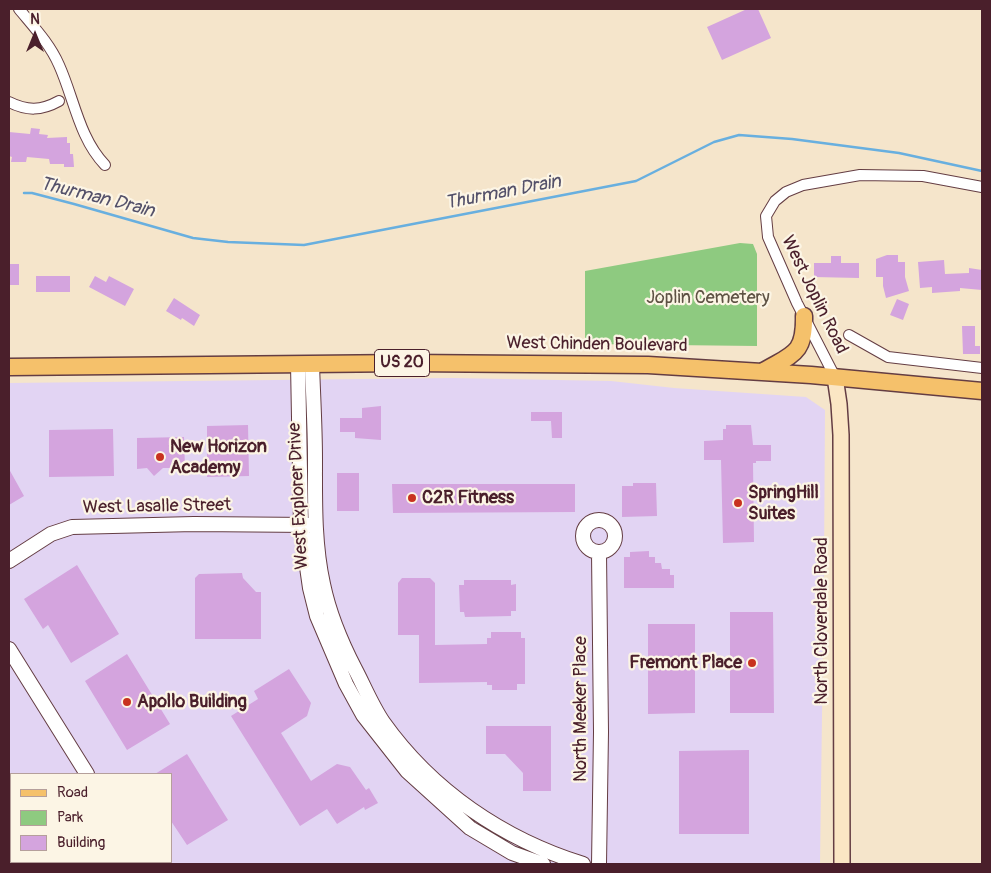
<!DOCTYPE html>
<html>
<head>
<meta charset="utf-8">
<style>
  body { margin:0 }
  #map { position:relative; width:991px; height:873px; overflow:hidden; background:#f5e5cb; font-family:Pangolin,sans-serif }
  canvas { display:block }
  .frame { position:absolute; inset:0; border:10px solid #4a1f2b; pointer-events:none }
  .legend { position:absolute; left:10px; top:773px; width:162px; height:90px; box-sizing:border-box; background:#fcf5e5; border:1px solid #b59f9b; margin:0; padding:6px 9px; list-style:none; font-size:15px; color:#4a1f2b }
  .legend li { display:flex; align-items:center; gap:10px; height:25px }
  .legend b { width:25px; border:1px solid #b59f9b }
  .north { position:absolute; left:10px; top:10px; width:50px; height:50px; -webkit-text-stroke:4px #fcf5e5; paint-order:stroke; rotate:0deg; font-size:14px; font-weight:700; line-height:20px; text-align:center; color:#4a1f2b }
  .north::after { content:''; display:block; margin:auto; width:18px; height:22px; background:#4a1f2b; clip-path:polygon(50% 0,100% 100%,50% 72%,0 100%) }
</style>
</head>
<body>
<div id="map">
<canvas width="991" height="873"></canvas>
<div class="frame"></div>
<ul class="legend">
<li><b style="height:6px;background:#f5c16b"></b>Road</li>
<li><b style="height:14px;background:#8eca80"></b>Park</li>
<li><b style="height:14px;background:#d4a4de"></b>Building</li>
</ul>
<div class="north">N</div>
</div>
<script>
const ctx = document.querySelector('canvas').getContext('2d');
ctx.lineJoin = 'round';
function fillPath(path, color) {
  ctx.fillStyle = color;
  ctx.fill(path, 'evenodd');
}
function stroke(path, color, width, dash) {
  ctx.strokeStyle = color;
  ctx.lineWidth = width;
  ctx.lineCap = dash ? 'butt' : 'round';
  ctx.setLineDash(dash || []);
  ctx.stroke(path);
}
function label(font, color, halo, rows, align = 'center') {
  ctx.font = font + ' Pangolin,sans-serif';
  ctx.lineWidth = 4.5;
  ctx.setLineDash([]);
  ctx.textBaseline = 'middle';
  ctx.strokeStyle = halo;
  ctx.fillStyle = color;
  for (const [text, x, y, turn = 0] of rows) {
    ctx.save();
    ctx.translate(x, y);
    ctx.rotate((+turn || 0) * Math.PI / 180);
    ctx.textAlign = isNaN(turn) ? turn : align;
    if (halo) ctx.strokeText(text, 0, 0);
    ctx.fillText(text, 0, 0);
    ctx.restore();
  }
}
fillPath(new Path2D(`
  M452 378 611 381 674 388 806 397 825 410 824 567 820 864H9V383ZM11 774H171V862H11Z`), '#e2d4f3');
fillPath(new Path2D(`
  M740 243 753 244 757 254V346L585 344V271Z`), '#8eca80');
stroke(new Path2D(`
  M24 193H32L74 204 193 238 228 242 304 245 636 181 714 142 739 135 792 139 899 153 982 171`), '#68afdf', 2.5);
fillPath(new Path2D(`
  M747 9H758L771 38 722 60 707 27Z
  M31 128 40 129 39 134 48 135 47 138 67 137V143H70V154H73L74 167H64V164H50L49 159 27 157 26 162H11L12 157 9 156V132L30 134Z
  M887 255H898V262H905V277L909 291 886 298 883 286V277H876V259Z
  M831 256H841V263H859V278L814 277V263H831Z
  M944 260 945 274 969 273V268L982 270V290L960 288V291L932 293V287L920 288 918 262Z
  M9 264H19V285H9Z
  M36 276H70V292H36Z
  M95 276 106 282 109 276 134 289 125 306 89 287Z
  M174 298 200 315 194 326 182 318 181 320 166 311Z
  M897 299 909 304 903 320 890 315Z
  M962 326H975V346H980V354H963Z
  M381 406V440L355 438V432H340V418H362V408Z
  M531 412H562V438H552L551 421H531Z
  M248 425 249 476 207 477V426Z
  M726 425H751L753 445H771V461H756V463H753L754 542 723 543 721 460H704V441L723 440V429H726Z
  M113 429 114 476 49 477V430Z
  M184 437 185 468H163L154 476 147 468 137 469V438Z
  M9 469 24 496 9 505Z
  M337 473H359V511H337Z
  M633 483H656L657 516 622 517V486H633Z
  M392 484H575V512L393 513Z
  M649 551V557H655V563H661L662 569H670V575H674V588H624V557H630V552Z
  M77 565 119 634 71 663 48 625 43 629 24 599Z
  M242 573 243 578 256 592H261V639H195V578L199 574Z
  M402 578H430L435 583V645L487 644V638H491V632H521V638H525V684H517V690H492V685H487V682L419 683V635H398V583Z
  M464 580H511V585L516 584V611H511V616L465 617 464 612H460L459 585H464Z
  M730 612H773L774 713H730Z
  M648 624H695V713L648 714Z
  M127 654 170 724 127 750 85 681Z
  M289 669 311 703 307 716 281 733 311 781 337 764 350 767 366 790 369 788 378 803 365 810 364 807 337 824 327 809 300 826 231 716 258 699 254 691Z
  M486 726H551V791H523V773L505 754H486Z
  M749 750V834H679V751Z
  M187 754 228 820 187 845 171 821V774H155Z`), '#d4a4de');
const minor = new Path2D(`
  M19 9C33 26 50 44 59 65 74 98 79 138 105 165
  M9 102C27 111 41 111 59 101
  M849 335 888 357 982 368
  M835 377 797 303 768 237 766 216 775 201 786 192 803 185 860 175 923 176 982 187`);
const tertiary = new Path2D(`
  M298 364 301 525 310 588 317 616 346 684 363 715 407 771 470 828 512 853 543 864
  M312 364C313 396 315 428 315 459 315 501 314 543 323 584 329 613 341 642 355 669 364 686 372 706 383 722 432 791 503 839 583 864
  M583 536a16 16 0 1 1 32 0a16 16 0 1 1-32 0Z
  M9 561 51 534 72 527 194 524 310 525
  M9 649 87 774
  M123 862V864
  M599 864 601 732 599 553`);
const secondary = new Path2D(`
  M835 377 839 404 841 435 842 864`);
const primary = new Path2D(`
  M9 367 408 363 648 365 811 375 982 391
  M762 372C792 354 805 355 804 316`);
stroke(minor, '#643d43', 12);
stroke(tertiary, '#643d43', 16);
stroke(secondary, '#643d43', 18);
stroke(primary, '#643d43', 19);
stroke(minor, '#fff', 10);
stroke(tertiary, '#fff', 14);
stroke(secondary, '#fbe6c4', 15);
stroke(primary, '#f5c16b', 16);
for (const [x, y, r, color] of [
  [160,457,5,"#c8321e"],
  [412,498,5,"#c8321e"],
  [738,503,5,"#c8321e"],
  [752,663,5,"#c8321e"],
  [127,702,5,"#c8321e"]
]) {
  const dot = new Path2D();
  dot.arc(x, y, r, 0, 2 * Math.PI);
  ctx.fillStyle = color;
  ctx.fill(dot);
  stroke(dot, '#fcf5e5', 2);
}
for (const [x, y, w] of [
  [402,363,55]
]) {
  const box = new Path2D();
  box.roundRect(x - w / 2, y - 13.5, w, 27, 4);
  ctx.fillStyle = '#fcf5e5';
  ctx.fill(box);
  stroke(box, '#4a1f2b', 1);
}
label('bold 16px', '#4a1f2b', null, [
  ["US 20",402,363]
]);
label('18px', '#4a1f2b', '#fcf5e5', [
  ["West Joplin Road",814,295,64],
  ["West Chinden Boulevard",597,345,1],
  ["West Explorer Drive",299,496,-93],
  ["West Lasalle Street",157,507,-1],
  ["North Cloverdale Road",822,621,-90],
  ["North Meeker Place",581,709,-90]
]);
label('18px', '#5e5244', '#fcf5e5', [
  ["Joplin Cemetery",708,298]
]);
label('bold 18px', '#4a1f2b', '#fcf5e5', [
  ["New Horizon",170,447],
  ["Academy",170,468],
  ["SpringHill",748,493],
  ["Suites",748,514],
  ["C2R Fitness",422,498],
  ["Fremont Place",742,663,"right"],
  ["Apollo Building",137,702]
], 'left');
label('italic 19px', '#54516a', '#fcf5e5', [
  ["Thurman Drain",503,193,-11],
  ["Thurman Drain",97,198,14]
]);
</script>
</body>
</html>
